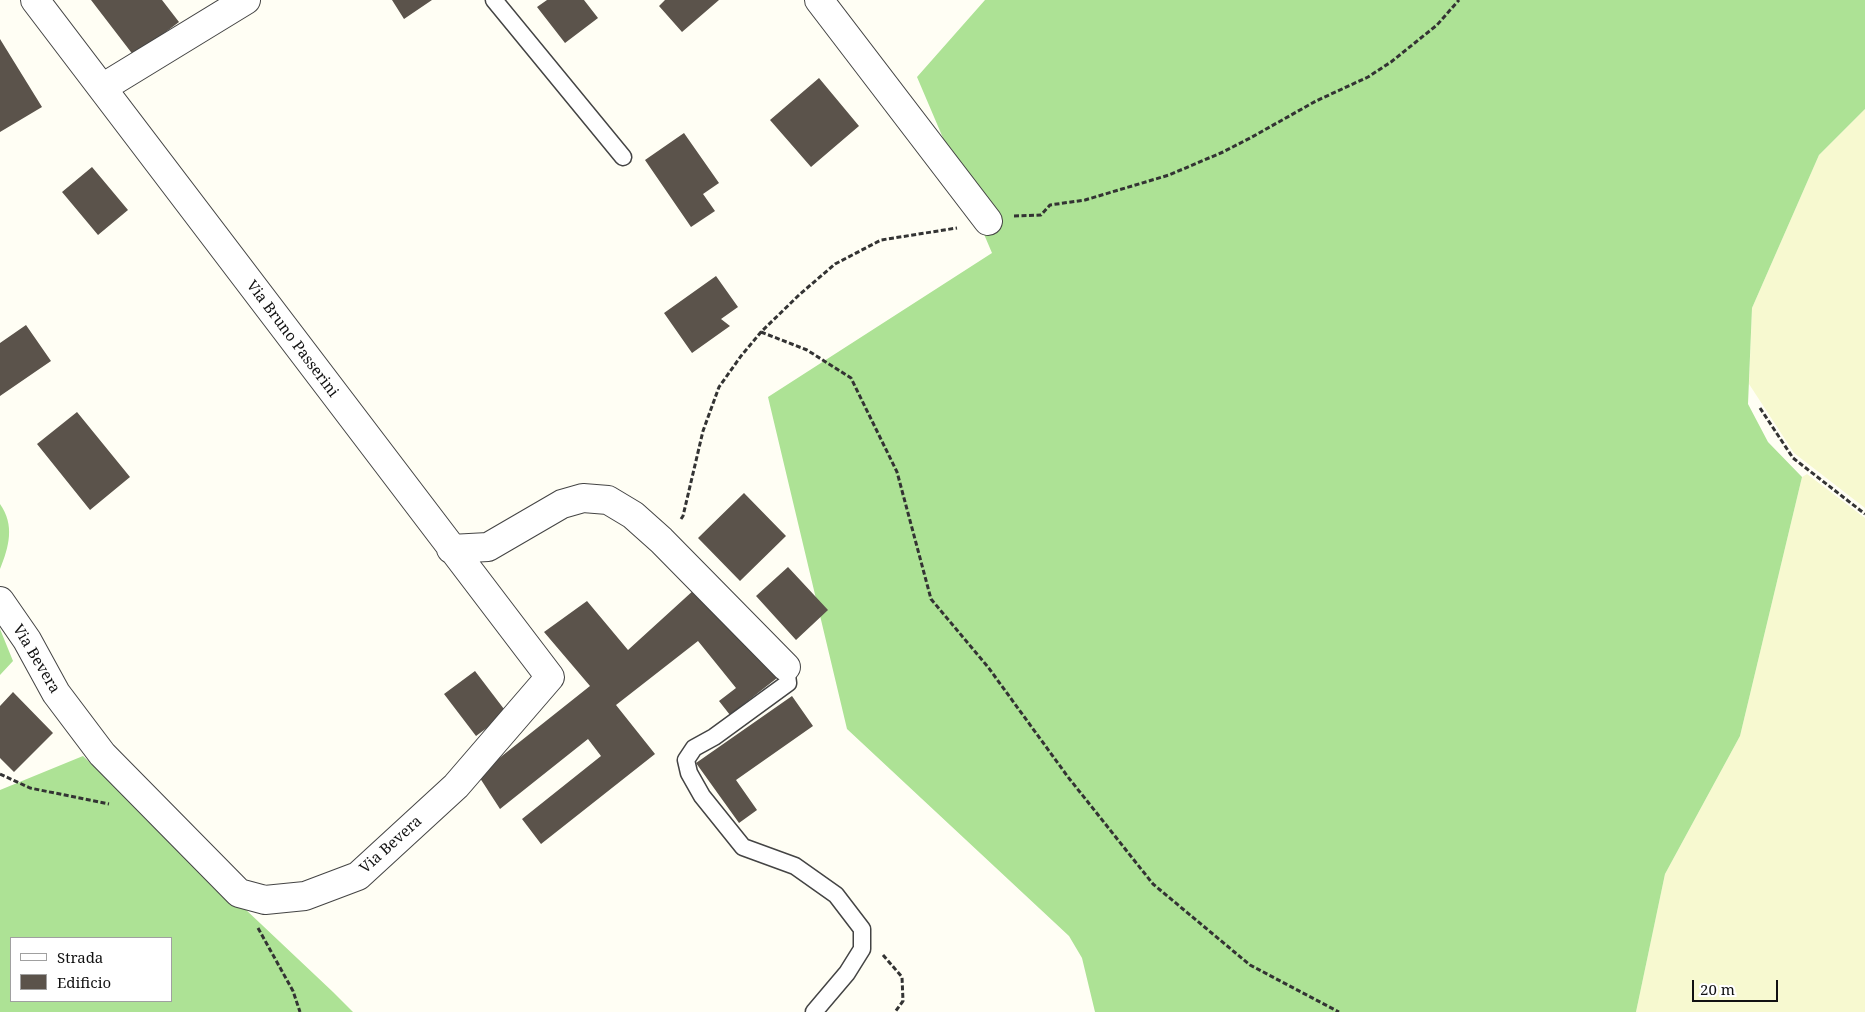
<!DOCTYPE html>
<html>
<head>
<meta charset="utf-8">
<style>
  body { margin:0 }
  #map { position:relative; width:1865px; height:1012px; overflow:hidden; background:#fffef4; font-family:"Noto Serif",serif }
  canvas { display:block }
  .legend { position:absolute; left:10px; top:937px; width:162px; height:65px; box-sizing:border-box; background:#fff; border:1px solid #a0a0a0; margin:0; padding:6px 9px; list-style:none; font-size:15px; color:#111 }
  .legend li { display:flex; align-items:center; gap:10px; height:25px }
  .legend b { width:25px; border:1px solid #a0a0a0 }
  .scale { position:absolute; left:1692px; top:980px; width:86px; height:22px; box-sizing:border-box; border:2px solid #111; border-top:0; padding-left:6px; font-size:15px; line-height:18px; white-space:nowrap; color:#111; -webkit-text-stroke:4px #fff; paint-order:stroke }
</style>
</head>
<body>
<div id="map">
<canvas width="1865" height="1012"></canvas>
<ul class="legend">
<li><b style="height:6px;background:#fff"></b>Strada</li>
<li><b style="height:14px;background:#5b534b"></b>Edificio</li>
</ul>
<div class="scale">20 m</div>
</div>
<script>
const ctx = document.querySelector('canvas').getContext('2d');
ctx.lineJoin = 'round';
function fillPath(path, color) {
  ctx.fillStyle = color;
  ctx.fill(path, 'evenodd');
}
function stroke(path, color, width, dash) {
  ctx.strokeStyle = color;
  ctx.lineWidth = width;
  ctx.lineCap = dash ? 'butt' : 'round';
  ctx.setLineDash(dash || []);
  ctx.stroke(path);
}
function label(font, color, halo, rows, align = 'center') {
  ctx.font = font + ' "Noto Serif",serif';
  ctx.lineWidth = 5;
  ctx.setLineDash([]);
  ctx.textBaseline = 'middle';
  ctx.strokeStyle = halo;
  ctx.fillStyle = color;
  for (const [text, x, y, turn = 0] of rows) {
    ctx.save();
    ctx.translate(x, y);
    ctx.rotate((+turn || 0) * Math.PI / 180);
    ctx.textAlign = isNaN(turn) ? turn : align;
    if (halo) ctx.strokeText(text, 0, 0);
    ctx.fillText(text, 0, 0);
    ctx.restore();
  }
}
fillPath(new Path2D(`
  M1865 109V508L1794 453 1749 384 1752 308 1819 155Z
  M1807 474 1865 518V1012H1636L1665 874 1740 736 1802 477Z`), '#f7f9d0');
fillPath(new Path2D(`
  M985 0H1865V109L1819 155 1752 308 1748 404 1768 442 1802 477 1740 736 1665 874 1636 1012H1095L1082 958 1069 936 847 729 768 397 992 253 917 77Z
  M0 504C15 525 9 547 0 569Z
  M0 629 13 661 0 675Z
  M83 756 333 992 353 1012H0V790ZM11 938H171V1001H11Z`), '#ade295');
fillPath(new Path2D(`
  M91 0H162L179 22 134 56Z
  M392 0H432L404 19Z
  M547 0H584L598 18 565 43 537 7Z
  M665 0H719L682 32 659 6Z
  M0 39 42 107 0 132Z
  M819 78 859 126 811 167 770 120Z
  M684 133 719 183 703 194 715 211 691 227 645 160Z
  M92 167 128 210 98 235 62 192Z
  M716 276 738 307 721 319 730 326 692 353 664 313Z
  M26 325 51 361 0 396V343Z
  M77 412 130 477 90 510 37 444Z
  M744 493 786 536 740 581 698 538Z
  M788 567 828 610 796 640 756 596Z
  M695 589 777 678 730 715 719 701 736 688 698 641 616 705 655 754 541 844 522 819 601 756 588 739 500 809 478 775 590 686 544 632 587 601 628 650Z
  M475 671 507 713 476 736 444 694Z
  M13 692 53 733 14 772 0 758V706Z
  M792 696 813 726 736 780 757 810 739 823 696 763Z`), '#5b534b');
const lane = new Path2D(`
  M494 0 623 157
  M786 667 788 683 714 737 694 748 686 760 689 773 702 796 743 847 795 866 836 895 862 929V949L847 973 814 1012`);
const street = new Path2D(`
  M819 0 988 221
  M102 88 246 0
  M451 549 488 547 562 504 583 498 608 500 633 515 661 540 786 667
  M0 601 27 640 56 693 102 754 239 893 265 900 305 896 358 876 456 786 550 677 35 0`);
stroke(lane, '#444', 19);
stroke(street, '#444', 30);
stroke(new Path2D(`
  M1014 216 1041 215 1050 205 1085 200 1169 175 1223 152 1252 137 1316 101 1368 77 1391 62 1437 25 1459 0
  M761 332 807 350 851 378 897 472 931 599 988 667 1068 777 1153 884 1250 965 1339 1012
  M1760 408 1793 458 1865 514
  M681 519 683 516 703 431 719 387 741 356 761 332 799 295 835 264 881 240 957 228
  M0 774 30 788 109 804
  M258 928 293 991 300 1012
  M883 955 902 977 903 1001 895 1012`), '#333', 3, [5, 2.5]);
stroke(lane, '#fff', 16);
stroke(street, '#fff', 28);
label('15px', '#111', '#fff', [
  ["Via Bruno Passerini",292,339,53],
  ["Via Bevera",36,659,59],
  ["Via Bevera",391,845,-42]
]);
</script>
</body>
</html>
